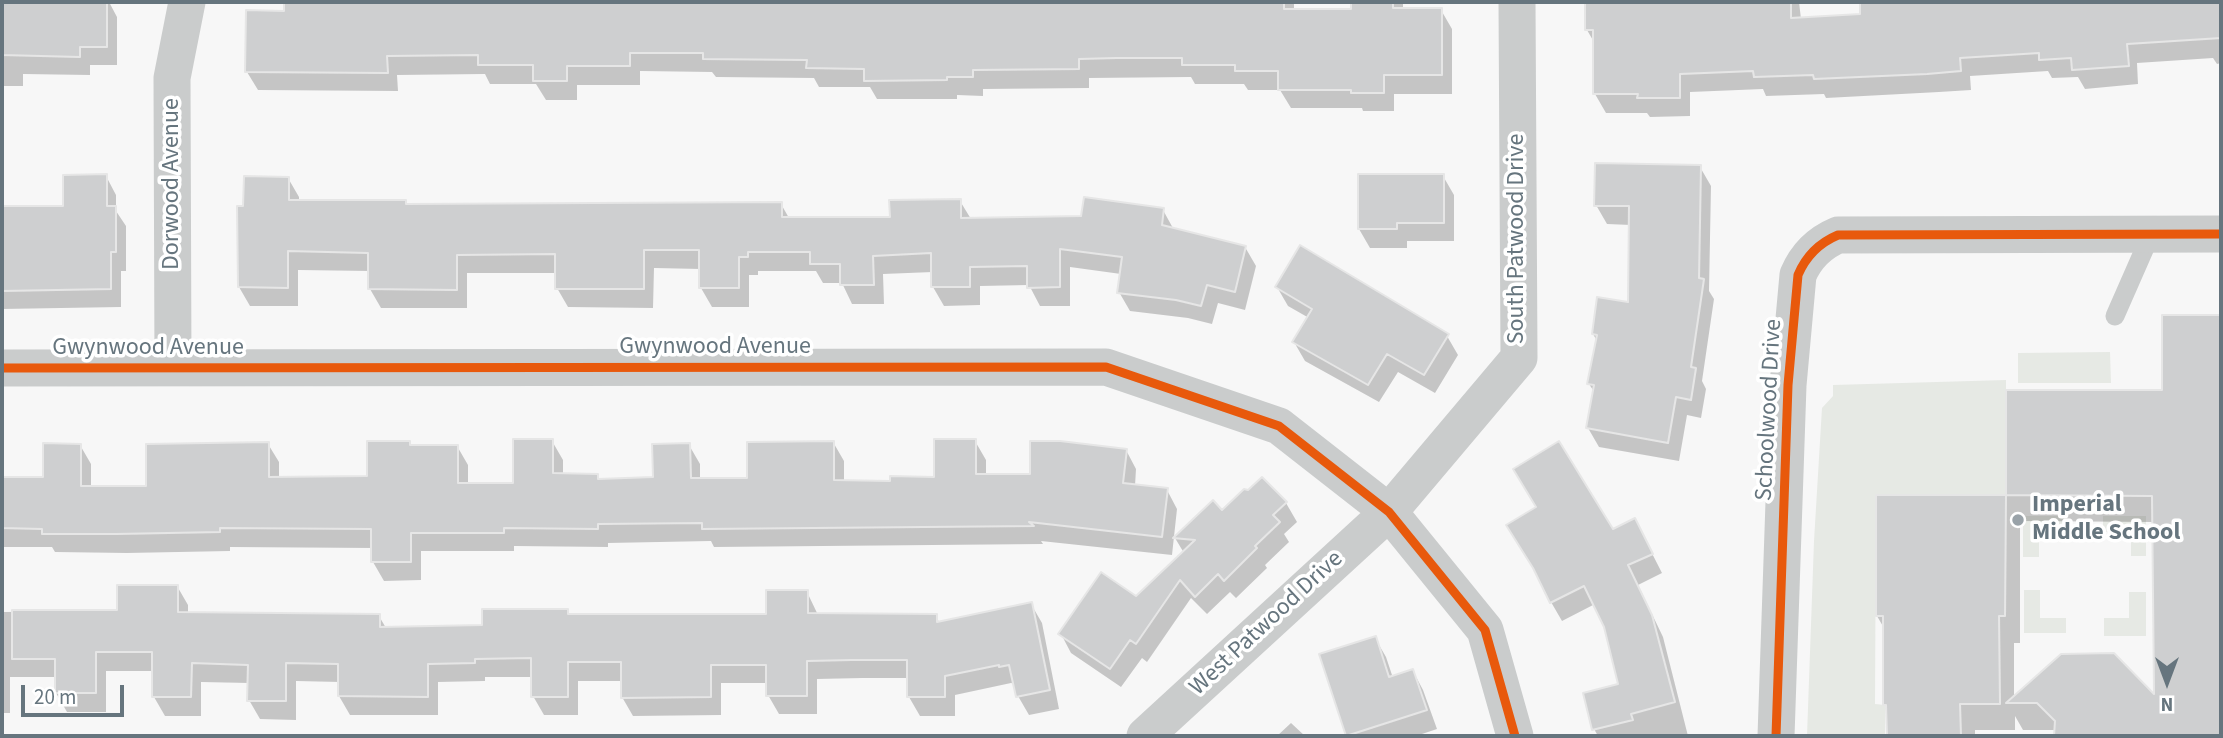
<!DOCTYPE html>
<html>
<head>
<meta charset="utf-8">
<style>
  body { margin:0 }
  #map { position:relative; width:2223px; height:738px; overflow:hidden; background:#f7f7f7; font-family:"Source Sans 3",sans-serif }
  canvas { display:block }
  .frame { position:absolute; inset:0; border:4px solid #66757e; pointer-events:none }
  .north { position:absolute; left:2132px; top:647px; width:70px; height:70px; -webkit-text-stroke:5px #fff; paint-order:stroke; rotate:180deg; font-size:19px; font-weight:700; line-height:28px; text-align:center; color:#66757e }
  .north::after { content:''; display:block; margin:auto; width:24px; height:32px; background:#66757e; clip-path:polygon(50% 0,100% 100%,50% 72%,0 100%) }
  .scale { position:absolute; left:21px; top:685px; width:103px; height:32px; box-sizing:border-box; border:4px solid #66757e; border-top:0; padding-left:9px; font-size:21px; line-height:24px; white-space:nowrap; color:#66757e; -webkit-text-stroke:5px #fff; paint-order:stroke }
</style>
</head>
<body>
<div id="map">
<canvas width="2223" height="738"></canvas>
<div class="frame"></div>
<div class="north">N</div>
<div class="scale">20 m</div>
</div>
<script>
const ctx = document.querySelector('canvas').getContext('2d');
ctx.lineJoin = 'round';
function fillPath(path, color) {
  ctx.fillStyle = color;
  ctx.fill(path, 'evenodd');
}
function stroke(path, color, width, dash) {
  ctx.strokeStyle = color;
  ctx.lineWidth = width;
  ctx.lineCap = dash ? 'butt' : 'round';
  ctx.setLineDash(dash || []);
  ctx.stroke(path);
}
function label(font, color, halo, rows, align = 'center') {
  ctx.font = font + ' "Source Sans 3",sans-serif';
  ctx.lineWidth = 7;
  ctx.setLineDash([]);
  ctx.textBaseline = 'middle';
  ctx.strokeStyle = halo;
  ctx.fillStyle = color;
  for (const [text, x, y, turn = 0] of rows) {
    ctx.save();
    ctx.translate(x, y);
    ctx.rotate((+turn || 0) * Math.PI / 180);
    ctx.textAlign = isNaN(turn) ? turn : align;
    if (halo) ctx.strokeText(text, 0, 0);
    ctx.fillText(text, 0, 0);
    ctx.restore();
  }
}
fillPath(new Path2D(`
  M2110 352 2111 383H2018V353Z
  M2006 380V495H1876L1875 704 1885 705V736H1807L1814 541 1822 408 1833 396V385Z
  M2023 516H2066V531L2039 532V557H2023Z
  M2103 516H2146V556H2131V532H2103Z
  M2024 590H2040V618H2066V633H2024Z
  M2129 592H2146V636H2104V618H2129Z`), '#e6e9e4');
fillPath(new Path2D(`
  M2 2H109L117 17V65H90V75L23 74V86H2Z
  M295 2H410V5L480 4V2H802L858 4V2H1294V10H1353V2H1403V10H1441L1452 29V94H1394V111H1363L1362 108H1291L1280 90H1248L1244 84H1195L1191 77 1089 78V88L983 89V96L957 95V99H877L870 87H819L814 78 716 77 712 72 640 71V85H577V100H546L536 84H490L485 74 397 75 398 91 258 90 247 72 285 13 295 5Z
  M1587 2H1799L1801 19 1862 15 1861 2H2221V63L2217 64 2213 58 2137 63 2138 84 2085 89 2078 77 2052 78 2048 71 1970 76 1971 90 1939 92 1826 98 1824 94 1766 96 1763 89 1690 92V116L1650 117 1647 113H1606L1595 94 1594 42 1587 30Z
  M1700 167 1711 186 1709 291 1714 299 1702 381 1706 389 1701 418 1687 415 1679 461 1599 447 1588 428 1595 393 1589 384 1597 341 1593 334 1630 304 1631 225 1607 224 1596 205Z
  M106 176 116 195V211L126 226V271H121V307L2 309V208H65Z
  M1443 176 1454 195V241H1407V248H1370L1359 229Z
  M288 178 299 197V202H405L407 205 781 204 789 218H891L960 201 971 219 1083 218 1163 210 1174 230 1245 247 1256 266 1245 310 1218 303 1212 324 1188 318 1130 311 1119 292 1121 274 1070 267V306H1040L1029 285 980 286V305L944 306 933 287V272L883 274 884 304H852L842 283H823L816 271H758V275H749V307H712L701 288V269L654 268 653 308 568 307 557 288V273H467V308H381L370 289V271L298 270V306H250L239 287 245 208Z
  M1277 287 1447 336 1458 355 1435 393 1398 372 1379 402 1305 361 1294 342 1309 318 1288 306Z
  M2164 317H2221V736H2055L2054 730H2023L2015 716V730H1975V736H1889L1888 710 1885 704 1884 628 1877 616V497H2007V392H2164ZM2020 521 2154 522 2156 698H2014V643H2020Z
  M552 441 563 460V475L597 476 600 480 654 479 689 445 700 464V480H749L833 442 844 461V482L892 483 936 478 975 441 986 460V476H1032L1126 450 1136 469 1135 486 1167 490 1177 509 1172 555 1041 541 1043 544 714 547 711 541 608 543V547L514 546V551H421V580L384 581 373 562V548L230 547V551L127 553 55 552 52 547H2V479H44L80 445 91 464V488H148L268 444 279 462V478H368L409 443 411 446H457L468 465V485H515Z
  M1262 480 1286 503 1297 522 1284 534 1289 542 1265 565 1267 568 1236 598 1230 592 1207 614 1191 598 1147 662 1142 658 1121 687 1071 653 1061 634 1136 598 1184 553 1175 538 1222 512Z
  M1635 520 1662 573 1638 585 1663 637 1688 736H1598L1594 729 1620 685 1606 627 1595 604 1562 621 1551 602 1612 531Z
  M177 586 188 605V614L379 616 386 628 484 627 567 610 570 616 768 615 807 592 818 615 935 616 940 623 1031 604 1042 623 1059 709 1029 715 1018 696 1015 684 1011 683 955 695V716H920L909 697V678H863L817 679V714H779L768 695V683H721V715L633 716 622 697V681H578V715H544L533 696V677H485V681L438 682V715H350L339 696 340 682 296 681V720L260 719 249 700V683L201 682V716H165L154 697V671H106V712H67L56 693V677H10V713H2V612L119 611Z
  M1375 638 1386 657 1393 678 1413 671 1423 690 1437 729 1416 736H1347L1321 655Z
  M1291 723 1305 736H1277Z`), '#0003');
const building = new Path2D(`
  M2 2H107V47H80V57L2 55Z
  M293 2H1284V9H1351V2H1393V8H1442V75H1384V93H1351V90H1278V71H1235V65H1182V58H1116L1079 59V69L973 70V77H947V80L864 81V69L806 68 807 60 703 59V53H630V66H567V81H533V65H478V55L387 56 388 73 245 72 246 10 284 11V3Z
  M1585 2H1791V18L1860 14V2H2221V38L2127 44 2129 66 2072 70 2071 58 2039 60V53L1960 58 1961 71 1927 74 1814 79 1813 75 1754 77 1753 71 1680 74V98H1637L1638 94H1593V30H1585Z
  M1595 163 1701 165 1699 278 1704 279 1691 367 1696 368 1691 400 1676 397 1668 443 1586 428 1594 385 1587 384 1597 335 1592 334 1597 297 1628 302 1629 206H1594Z
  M107 174V206H116V252H111V289L2 291V206H63V175Z
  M1358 174H1444V223H1397V229H1358Z
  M244 176 289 177V200H406V204L782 202V217H890L889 200 961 199V218L1081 216 1084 197 1164 208 1162 225 1246 246 1235 292 1207 285 1201 306 1176 300 1117 293 1122 257 1060 249V287L1027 288V266L970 267V287H931V253L873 256 874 285H840V264H810V252H748V257H739V288H699V250H644V289H555V254L457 255V290L368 289V253L288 251V288L238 287 237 206H243Z
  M1300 245 1449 334 1424 375 1387 354 1368 385 1292 342 1312 309 1275 287Z
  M2162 315H2221V736H2054L2055 721 2037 703H2006L2061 654 2114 653 2154 694 2152 496 2006 495V390H2162Z
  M513 439H553V473L598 474V479L653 477 652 444 690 443 691 478H747V442L834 441V480L890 481V476L934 477V439H976V474H1030V441H1060L1127 449 1123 483 1168 488 1162 537 1029 522 1034 526 702 529V523L598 524V529L504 528V533H411V562H371V529L220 528V532L116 534H42V529L2 528V477H43V443L81 444V486H146V444L269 442V477L367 476V441H410V445H458V483H513Z
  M1559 441 1613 529 1635 518 1653 554 1628 565 1652 615 1675 702 1631 714 1633 720 1592 730 1583 693 1618 684 1604 627 1584 586 1550 603 1533 568 1506 525 1536 507 1513 469Z
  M1262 477 1287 502 1273 515 1280 522 1255 546 1257 548 1224 581 1218 574 1195 597 1180 580 1136 644 1130 640 1110 669 1058 634 1101 572 1136 596 1195 540 1173 538 1213 500 1222 510 1244 489 1248 490Z
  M1876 495H2006L2005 616H1999L2000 704H1960L1961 736H1887L1886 705H1883V616H1876Z
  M117 585H178V612L380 614V627L482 625V609H568V614H766V590H808V613L937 614V622L1032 602 1050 690 1016 697 1009 665 999 667V665L945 676V697H907V660H851L807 661V696H766V665H711V697L621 698V662H568V697H531V658L475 659V663L428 664V697L338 696V664L286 663V701H247L248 665 192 663 191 697H152V652H96V693H55V659H12V610H117Z
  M1376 636 1389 677 1413 669 1427 710 1346 736 1319 654Z`);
fillPath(building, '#cecfd0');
stroke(building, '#e6e6e6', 2);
stroke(new Path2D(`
  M2115 316 2151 234`), '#cacccc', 19);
stroke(new Path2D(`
  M2 368 1106 367 1279 426 1389 512 1485 630 1515 736
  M173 368 172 78 187 2
  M1145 736 1389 512 1519 358 1517 2
  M1776 736 1788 385 1798 275C1806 256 1819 243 1838 235L2221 234`), '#cacccc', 37);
stroke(new Path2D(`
  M2 368 1106 367 1279 426 1389 512 1485 630 1515 736
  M1776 736 1788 385 1798 275C1806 256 1819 243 1838 235L2221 234`), '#e8590c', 9);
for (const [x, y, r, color] of [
  [2018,520,7,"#99a2a8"]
]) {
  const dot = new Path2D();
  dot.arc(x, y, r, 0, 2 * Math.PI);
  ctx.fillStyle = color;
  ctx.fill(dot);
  stroke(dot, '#fff', 2.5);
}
label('24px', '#66757e', '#fff', [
  ["Dorwood Avenue",173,184,-90],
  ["South Patwood Drive",1518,239,-90],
  ["Gwynwood Avenue",715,348],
  ["Gwynwood Avenue",148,349],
  ["Schoolwood Drive",1770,410,-87],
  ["West Patwood Drive",1267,624,-43]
]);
label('bold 24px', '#66757e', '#fff', [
  ["Imperial",2032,506],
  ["Middle School",2032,534]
], 'left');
</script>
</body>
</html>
